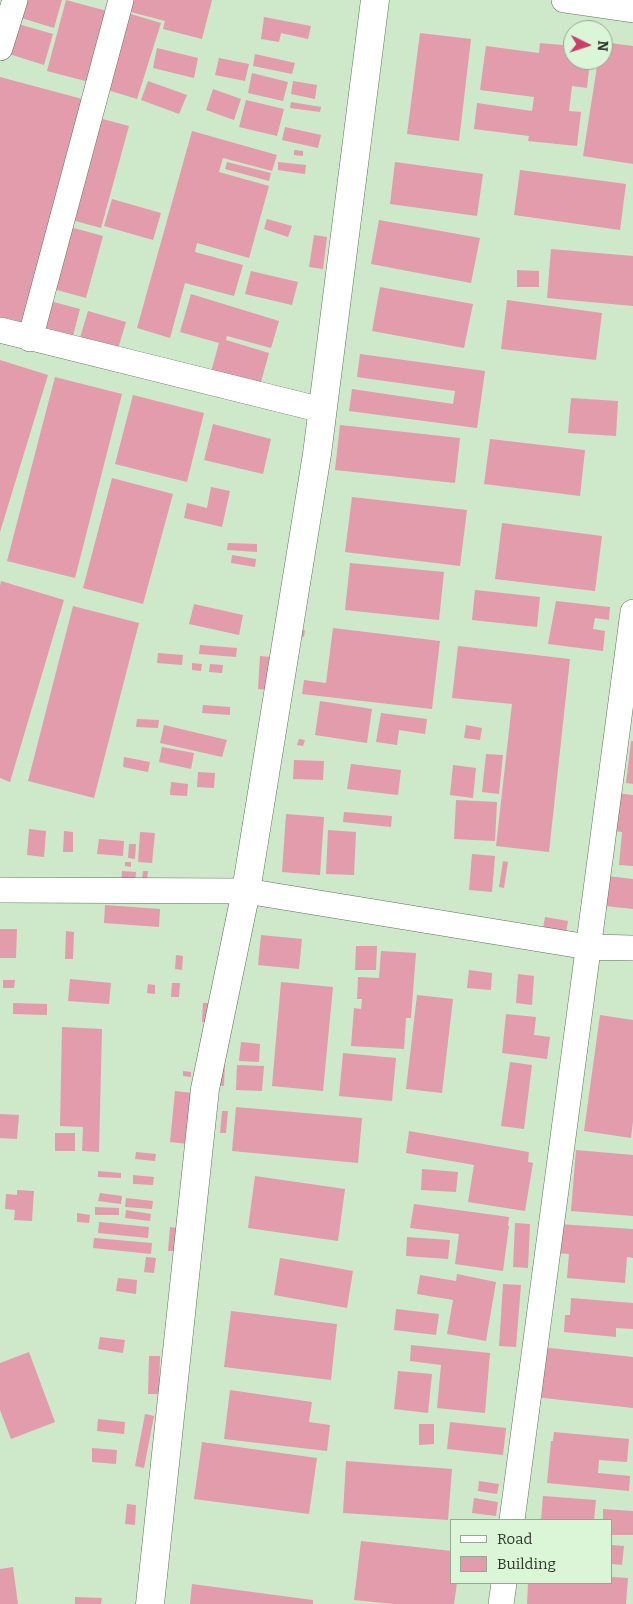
<!DOCTYPE html>
<html>
<head>
<meta charset="utf-8">
<style>
  body { margin:0 }
  #map { position:relative; width:633px; height:1604px; overflow:hidden; background:#cee8ca; font-family:Bitter,serif }
  canvas { display:block }
  .legend { position:absolute; left:450px; top:1519px; width:162px; height:65px; box-sizing:border-box; background:#dbf5d7; border:1px solid #95a992; margin:0; padding:6px 9px; list-style:none; font-size:15px; color:#2c362a }
  .legend li { display:flex; align-items:center; gap:10px; height:25px }
  .legend b { width:25px; border:1px solid #95a992 }
  .north { position:absolute; left:563px; top:20px; width:50px; height:50px; box-sizing:border-box; background:#dbf5d7; border:1px solid #95a992; border-radius:50%; rotate:94deg; font-size:14px; font-weight:700; line-height:20px; text-align:center; color:#2c362a }
  .north::after { content:''; display:block; margin:auto; width:18px; height:22px; background:#cc3f6d; clip-path:polygon(50% 0,100% 100%,50% 72%,0 100%) }
</style>
</head>
<body>
<div id="map">
<canvas width="633" height="1604"></canvas>
<ul class="legend">
<li><b style="height:6px;background:#fff"></b>Road</li>
<li><b style="height:14px;background:#e29cab"></b>Building</li>
</ul>
<div class="north">N</div>
</div>
<script>
const ctx = document.querySelector('canvas').getContext('2d');
ctx.lineJoin = 'round';
function fillPath(path, color) {
  ctx.fillStyle = color;
  ctx.fill(path, 'evenodd');
}
function stroke(path, color, width, dash) {
  ctx.strokeStyle = color;
  ctx.lineWidth = width;
  ctx.lineCap = dash ? 'butt' : 'round';
  ctx.setLineDash(dash || []);
  ctx.stroke(path);
}
fillPath(new Path2D(`
  M20 0H62L54 28 15 16Z
  M66 0 107 11 89 82 47 71Z
  M130 0H212L202 39 163 29 165 21 127 11Z
  M124 12 161 23 137 99 101 88Z
  M264 17 311 26 308 39 281 33 279 42 261 39Z
  M15 23 53 34 44 65 6 53Z
  M420 33 471 39 459 141 407 134Z
  M603 42 633 46V164L583 156 598 60H603Z
  M540 43 573 46V60H590L587 88 572 86 569 111 581 112 577 146 528 141 529 136 474 129 477 103 532 111 534 97 480 90 486 46 539 53Z
  M157 48 198 58 194 78 153 68Z
  M255 54 295 63 292 74 253 66Z
  M219 58 249 64 245 81 215 75Z
  M252 73 288 82 283 101 248 93Z
  M0 77 86 100 24 331 0 325Z
  M148 81 187 95 179 114 141 100Z
  M293 81 317 85 315 99 291 94Z
  M213 89 241 99 234 120 206 110Z
  M246 100 284 109 277 136 239 127Z
  M291 102 321 107 320 112 290 108Z
  M95 117 129 126 101 228 68 219Z
  M285 127 321 135 318 148 282 140Z
  M192 131 277 155 272 171 223 158 219 172 269 186 249 258 197 243 195 252 243 265 234 296 185 283 170 338 137 328Z
  M294 150 303 151V156L294 155Z
  M227 162 271 173 269 181 225 169Z
  M278 162 306 165 305 174 278 170Z
  M395 162 483 174 477 216 390 204Z
  M520 170 626 184 620 230 514 215Z
  M112 199 161 213 153 240 104 226Z
  M267 219 292 226 288 237 264 229Z
  M379 220 480 238 471 283 371 264Z
  M63 225 103 236 86 298 46 287Z
  M314 235 327 237 323 269 309 267Z
  M551 249 633 256V306L547 298Z
  M517 270 539 271V287H517Z
  M251 271 298 282 292 305 245 294Z
  M380 287 473 304 464 348 372 331Z
  M191 294 279 321 271 348 227 336 226 340 269 353 258 393 209 379 219 343 180 332Z
  M46 300 80 309 72 340 37 331Z
  M507 300 602 313 596 360 501 349Z
  M88 311 126 322 117 352 79 341Z
  M360 354 485 371 477 428 349 411 352 389 453 404 455 391 357 377Z
  M0 360 48 375 0 532Z
  M55 377 122 394 75 578 7 561Z
  M133 395 204 413 187 482 115 464Z
  M571 398 618 401 616 436 568 433Z
  M213 424 271 439 263 474 204 460Z
  M340 425 460 438 455 483 335 470Z
  M490 439 585 450 580 496 484 484Z
  M112 478 173 494 143 604 83 588Z
  M211 487 230 491 222 527 184 518 187 503 207 508Z
  M352 497 467 510 460 566 345 552Z
  M502 523 602 536 595 591 495 579Z
  M228 543 257 544V552L227 550Z
  M232 555 256 559 255 567 231 563Z
  M350 563 444 572 439 620 345 610Z
  M1 581 64 600 10 782 0 778V586Z
  M475 590 540 597 537 627 472 620Z
  M556 601 610 607 609 620 595 618 593 629 605 631 603 651 548 644Z
  M194 604 243 615 239 635 189 624Z
  M73 606 139 623 94 798 28 781Z
  M295 628 305 630 304 637 294 636Z
  M333 628 440 641 432 709 302 694 304 680 326 683Z
  M200 645 237 648 236 657 199 654Z
  M458 646 570 659 549 852 496 846 512 704 452 698Z
  M158 653 183 655 182 665 157 663Z
  M260 656 270 657 268 690 258 689Z
  M192 663 202 664 201 671 192 670Z
  M210 664 223 665 222 673 209 672Z
  M320 701 372 709 367 743 315 735Z
  M203 705 230 707V715L202 713Z
  M381 713 427 719 425 734 399 730 397 745 376 742Z
  M137 719 159 720 158 728 136 727Z
  M164 725 227 740 222 757 160 743Z
  M466 725 482 728 480 740 464 738Z
  M299 739 305 740 303 746 297 745Z
  M631 741H633V784L626 783Z
  M162 747 194 753 191 769 159 762Z
  M486 754 503 755 499 794 482 792Z
  M124 757 150 762 148 772 123 767Z
  M294 760 324 761 323 780 293 779Z
  M351 764 401 770 398 795 347 789Z
  M453 765 476 768 473 798 450 795Z
  M198 772 215 773 214 788 197 787Z
  M171 782 188 784 187 796 170 795Z
  M616 793 633 795V866L619 865 622 832 612 831Z
  M456 800 497 802 495 841 454 839Z
  M344 812 392 816 391 827 343 822Z
  M286 814 324 817 320 875 282 872Z
  M29 829 46 831 44 857 27 855Z
  M328 830 356 832 354 875 326 874Z
  M64 831 73 832V852H63Z
  M140 832 155 833 152 863 138 862Z
  M99 839 124 841 123 856 97 854Z
  M129 844H136L135 859 128 858Z
  M472 854 495 856 492 892 469 890Z
  M503 861 508 862 504 888 499 887Z
  M125 862H131V867L125 866Z
  M122 871 136 872 135 883H121Z
  M143 871H148L147 881 142 880Z
  M608 876 633 879V909L605 906Z
  M105 905 160 909 159 927 104 923Z
  M545 917 568 921 566 933 543 929Z
  M0 929H17L16 958H0Z
  M66 931 74 932 73 959H65Z
  M261 935 302 939 299 969 258 965Z
  M356 946H377L376 970H355Z
  M381 951 416 953 411 1018H406L404 1049 351 1046 354 1008 361 1009 362 999H357L358 977 379 978Z
  M176 955 183 956 182 970 175 969Z
  M469 970 492 973 491 990 467 988Z
  M518 974 534 976 532 1005 516 1003Z
  M70 979 111 983 109 1004 68 1001Z
  M3 980H15L14 988H3Z
  M281 982 333 987 323 1091 272 1086Z
  M172 983H180L179 997H171Z
  M148 984 155 985V994L147 993Z
  M417 995 453 999 442 1093 406 1089Z
  M13 1003 47 1004V1015L13 1014Z
  M203 1003H209L207 1022H202Z
  M506 1014 536 1017 534 1035 550 1037 547 1059 502 1053Z
  M600 1015 633 1020V1121L631 1138 584 1131Z
  M62 1027 102 1029 99 1152 82 1151 83 1127 60 1126Z
  M241 1042 260 1044 259 1062 239 1061Z
  M343 1053 396 1058 392 1101 339 1096Z
  M215 1062 225 1063 224 1086 214 1085Z
  M510 1062 532 1065 524 1129 501 1126Z
  M237 1065 264 1066 262 1091 236 1090Z
  M183 1071 191 1072V1077L183 1076Z
  M175 1091 193 1093 187 1144 170 1142Z
  M236 1107 362 1118 358 1163 232 1151Z
  M222 1111H228L226 1133H220Z
  M0 1114 19 1115 17 1139 0 1138Z
  M409 1131 529 1152 528 1162 533 1163 525 1211 468 1202 474 1165 406 1153Z
  M55 1133H75V1151H55Z
  M576 1150 633 1155V1216L571 1211Z
  M136 1152 156 1154 155 1161 135 1159Z
  M422 1169 458 1172 456 1192 421 1190Z
  M98 1171 121 1173V1178L98 1177Z
  M133 1175 154 1177 153 1185 133 1184Z
  M255 1176 345 1189 338 1241 248 1228Z
  M17 1190 34 1191 32 1221 14 1220 15 1210 5 1209 6 1194 17 1195Z
  M100 1193 122 1196 121 1204 98 1201Z
  M126 1198 153 1201 152 1209 125 1207Z
  M414 1204 509 1217 508 1226H509L503 1271 455 1264 459 1234 410 1228Z
  M95 1207 119 1208V1215H95Z
  M126 1210 151 1214 150 1221 125 1218Z
  M77 1213 90 1215 89 1223 77 1222Z
  M99 1222 149 1227 148 1238 98 1233Z
  M515 1223 530 1224 528 1268 513 1267Z
  M558 1224 633 1229V1258L627 1257 625 1283 567 1278 569 1254 556 1253Z
  M170 1227 177 1228 174 1251H168Z
  M407 1237 450 1240 448 1259 406 1256Z
  M94 1238 152 1243 151 1254 93 1248Z
  M146 1257 156 1258 154 1273 144 1272Z
  M280 1258 353 1271 347 1308 274 1295Z
  M457 1274 496 1282 486 1341 447 1334 453 1300 417 1294 420 1275 456 1281Z
  M118 1278 137 1280 136 1294 116 1291Z
  M503 1284 521 1285 516 1347 499 1346Z
  M571 1298 633 1303V1329L616 1328V1337L564 1332 565 1315H570Z
  M396 1309 439 1314 436 1335 394 1330Z
  M231 1311 337 1324 331 1380 224 1367Z
  M100 1337 125 1340 123 1353 98 1349Z
  M411 1345 490 1353 485 1413 437 1408 441 1365 410 1361Z
  M541 1347 633 1357V1408L535 1397Z
  M29 1352 55 1422 11 1439 0 1410V1363Z
  M149 1356H160L159 1394H148Z
  M398 1371 432 1374 428 1413 394 1409Z
  M230 1390 312 1402 309 1422 330 1425 327 1451 224 1439Z
  M145 1414 154 1416 144 1468 135 1466Z
  M98 1419 125 1422 124 1434 97 1431Z
  M450 1422 506 1428 503 1455 447 1449Z
  M419 1424H434V1444L419 1445Z
  M554 1432 629 1439 627 1462 599 1460 598 1473 630 1476 629 1491 547 1483 551 1441H553Z
  M202 1442 317 1458 309 1514 194 1499Z
  M92 1448 117 1450 116 1464 92 1462Z
  M346 1461 452 1469 448 1520 343 1513Z
  M479 1481 499 1484 497 1494 478 1491Z
  M543 1496 596 1500 594 1520H541Z
  M474 1498 498 1502 496 1516 472 1513Z
  M127 1504 136 1505 135 1525 125 1524Z
  M603 1509 633 1511V1535H612V1520H603Z
  M361 1541 452 1551V1583H457L454 1604H394L354 1600Z
  M612 1545 624 1546 622 1565 612 1564Z
  M13 1567 18 1604H0V1569Z
  M612 1577 628 1578 626 1604H527L528 1583H612Z
  M192 1584 313 1600V1604H190Z
  M75 1597 102 1598 101 1604H75Z`), '#e29cab');
const minor = new Path2D(`
  M564 0 633 10
  M0 48 15 0
  M0 330 322 410
  M30 339 121 0
  M0 890 246 891 588 947 633 948
  M512 1520 633 612
  M501 1604 504 1583`);
const tertiary = new Path2D(`
  M150 1604 205 1089 246 891 317 454 375 0`);
stroke(minor, '#5c7258', 26);
stroke(tertiary, '#5c7258', 29);
stroke(minor, '#fff', 25);
stroke(tertiary, '#fff', 28);
</script>
</body>
</html>
